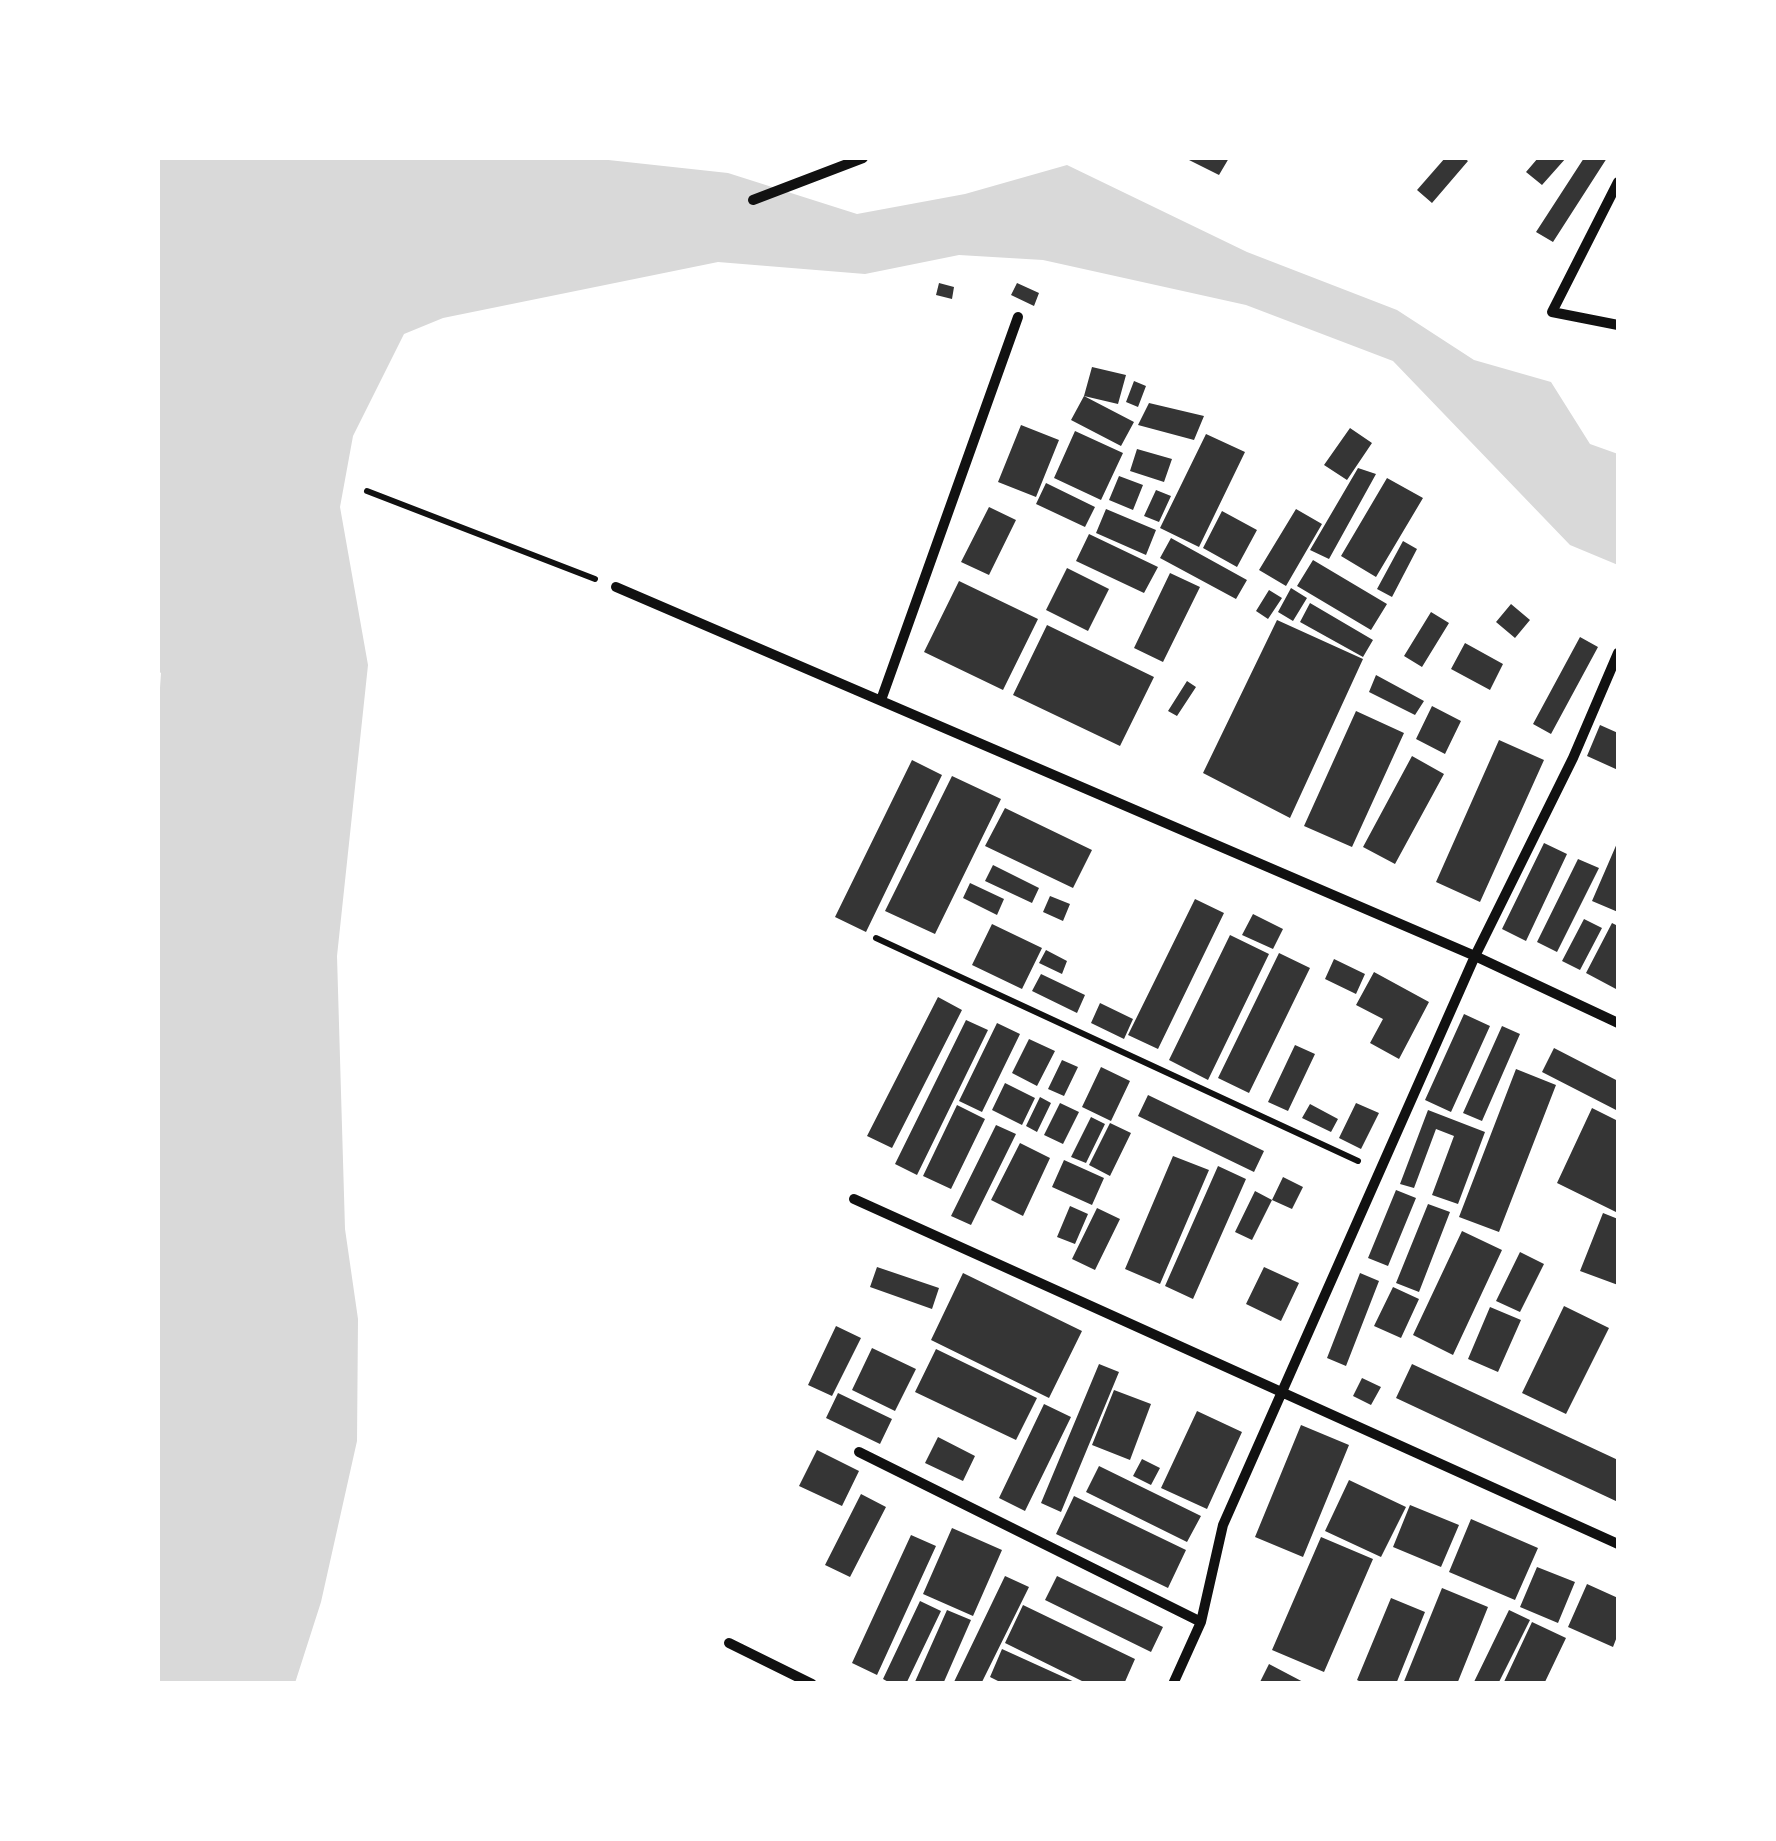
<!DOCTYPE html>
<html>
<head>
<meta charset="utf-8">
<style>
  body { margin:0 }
  #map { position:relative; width:1776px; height:1841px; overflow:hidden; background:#fff; font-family:"Golos Text",sans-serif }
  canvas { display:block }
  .frame { position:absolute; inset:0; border:160px solid #fff; pointer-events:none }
</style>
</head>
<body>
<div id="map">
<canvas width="1776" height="1841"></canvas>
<div class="frame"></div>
</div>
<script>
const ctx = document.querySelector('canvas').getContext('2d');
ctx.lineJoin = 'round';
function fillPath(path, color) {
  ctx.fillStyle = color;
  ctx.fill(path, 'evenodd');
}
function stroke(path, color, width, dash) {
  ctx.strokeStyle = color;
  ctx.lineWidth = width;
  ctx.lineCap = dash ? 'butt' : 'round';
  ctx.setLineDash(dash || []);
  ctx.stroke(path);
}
fillPath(new Path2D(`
  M158 158H590L728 173 857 214 965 194 1067 165 1247 252 1397 310 1474 360 1551 382 1590 444 1618 454V565L1570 545 1393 361 1246 305 1043 260 959 255 865 274 718 262 443 318 404 334 353 436 340 507 368 665 337 956 345 1229 358 1319 357 1441 321 1602 295 1683H158V717L161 673 158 671Z`), '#d9d9d9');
fillPath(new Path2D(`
  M1185 158H1229L1219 175Z
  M1445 158H1464L1468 161 1432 203 1417 190Z
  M1538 158H1566L1542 185 1526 172Z
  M1584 158H1607L1553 242 1536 232Z
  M939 283 954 287 952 299 936 295Z
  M1017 283 1039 293 1034 306 1011 295Z
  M1092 367 1126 375 1118 404 1084 396 1134 422 1121 446 1071 420 1084 396Z
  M1134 381 1146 386 1138 407 1126 402Z
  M1149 403 1204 416 1194 440 1138 425Z
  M1021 425 1059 440 1036 497 998 482Z
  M1350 428 1372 443 1347 480 1324 465Z
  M1075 431 1123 453 1101 500 1054 478Z
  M1206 434 1245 452 1199 547 1160 528Z
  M1137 449 1172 459 1164 482 1130 471Z
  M1358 468 1376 474 1329 559 1310 550Z
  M1119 476 1143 485 1133 510 1109 500Z
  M1387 478 1423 498 1376 577 1341 556Z
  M1046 483 1095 507 1085 527 1036 504Z
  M1156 490 1171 496 1159 522 1144 516Z
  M989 507 1016 520 989 575 961 562Z
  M1106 509 1156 530 1146 555 1096 533Z
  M1296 509 1322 524 1286 586 1259 570Z
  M1222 511 1257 530 1237 567 1203 548Z
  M1089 534 1158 567 1144 593 1076 561Z
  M1171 538 1247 580 1236 599 1160 558Z
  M1403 541 1417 549 1392 597 1377 589Z
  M1313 560 1387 604 1371 630 1297 586Z
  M1067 568 1109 589 1088 631 1046 610Z
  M1170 573 1200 587 1163 662 1134 648Z
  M959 581 1038 619 1003 690 924 652Z
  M1291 588 1307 598 1293 621 1278 612Z
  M1269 590 1282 598 1268 619 1256 611Z
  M1310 603 1373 640 1363 657 1300 622Z
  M1511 604 1530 620 1515 638 1496 622Z
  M1431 612 1449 623 1422 667 1404 656Z
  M1277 620 1363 659 1290 818 1203 773Z
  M1047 625 1154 677 1120 746 1013 695Z
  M1580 637 1598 647 1551 734 1533 724Z
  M1465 643 1503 664 1490 690 1451 669Z
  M1376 675 1424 701 1415 715 1369 692Z
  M1187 681 1196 687 1177 716 1168 711Z
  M1432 706 1461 721 1445 754 1416 739Z
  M1356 711 1404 733 1352 847 1304 826Z
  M1600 725 1618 733V770L1587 756Z
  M1499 740 1544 760 1480 902 1436 882Z
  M1412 756 1444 774 1395 864 1363 847Z
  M912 760 942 775 866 932 835 917Z
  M952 776 1001 799 935 934 885 911Z
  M1005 808 1092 850 1073 888 985 846Z
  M1618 841V912L1592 901Z
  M1544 843 1567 854 1526 941 1502 929Z
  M1578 859 1599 868 1557 952 1537 942Z
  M993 865 1039 888 1032 903 985 881Z
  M970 883 1004 899 997 915 963 898Z
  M1050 896 1070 904 1063 921 1043 912Z
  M1195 899 1224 913 1158 1049 1128 1035Z
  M1253 914 1283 929 1273 949 1242 935Z
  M1584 919 1602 928 1580 970 1562 961Z
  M1612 923 1618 926 1616 989 1586 973Z
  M992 924 1042 948 1022 989 972 965Z
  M1230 935 1269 954 1208 1080 1169 1060Z
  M1046 950 1067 961 1062 974 1039 963Z
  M1279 953 1310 968 1249 1093 1218 1078Z
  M1334 959 1365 974 1356 994 1325 979Z
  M1374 972 1429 1002 1399 1059 1370 1043 1383 1019 1356 1005Z
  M1041 974 1085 995 1077 1013 1032 991Z
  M938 997 962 1010 892 1148 867 1136Z
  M1100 1003 1133 1019 1124 1039 1091 1023Z
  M1464 1014 1490 1026 1451 1112 1425 1100Z
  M966 1020 988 1030 917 1175 895 1164Z
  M997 1023 1020 1034 982 1112 959 1101Z
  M1502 1026 1520 1034 1482 1121 1463 1113Z
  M1029 1039 1055 1051 1037 1086 1012 1073Z
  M1295 1045 1315 1054 1288 1111 1268 1102Z
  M1554 1048 1618 1081V1111L1542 1072Z
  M1062 1060 1078 1067 1064 1096 1048 1089Z
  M1101 1067 1130 1081 1111 1121 1082 1107Z
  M1516 1069 1556 1085 1499 1232 1459 1217Z
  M1005 1083 1035 1098 1022 1125 992 1110Z
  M1148 1095 1264 1151 1254 1172 1138 1116Z
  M1040 1097 1051 1103 1037 1132 1026 1126Z
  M1060 1103 1079 1112 1063 1144 1044 1135Z
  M1356 1103 1379 1113 1361 1149 1339 1138Z
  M1310 1104 1338 1119 1331 1132 1302 1118Z
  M957 1105 985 1119 951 1189 923 1176Z
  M1592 1108 1618 1121V1213L1557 1183Z
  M1428 1110 1485 1132 1458 1204 1432 1195 1454 1136 1436 1129 1414 1188 1400 1184Z
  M1091 1117 1105 1124 1086 1163 1071 1157Z
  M1110 1123 1131 1133 1110 1176 1089 1165Z
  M996 1125 1016 1134 971 1225 951 1216Z
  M1020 1143 1050 1158 1023 1216 991 1200Z
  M1173 1156 1209 1170 1160 1284 1125 1269Z
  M1064 1160 1104 1178 1092 1205 1052 1187Z
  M1218 1166 1246 1179 1193 1299 1165 1286Z
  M1283 1177 1303 1187 1292 1209 1272 1200 1252 1240 1235 1232 1255 1191 1272 1200Z
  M1396 1190 1416 1198 1388 1266 1368 1258Z
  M1428 1204 1450 1212 1419 1292 1396 1283Z
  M1070 1206 1088 1214 1075 1244 1057 1237Z
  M1097 1208 1120 1219 1095 1270 1072 1259Z
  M1603 1213 1618 1219V1285L1580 1271Z
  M1462 1231 1502 1250 1453 1355 1413 1335Z
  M1520 1252 1544 1264 1520 1312 1496 1301Z
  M877 1267 939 1288 932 1309 870 1287Z
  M1264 1267 1299 1283 1281 1321 1246 1304Z
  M963 1273 1082 1331 1049 1398 931 1340Z
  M1360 1273 1379 1281 1346 1366 1327 1358Z
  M1393 1287 1419 1299 1401 1338 1374 1326Z
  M1564 1306 1609 1328 1566 1414 1522 1393Z
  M1490 1307 1521 1320 1498 1372 1468 1359Z
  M836 1326 861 1338 832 1396 808 1385Z
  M872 1348 916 1369 895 1411 852 1390Z
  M936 1349 1037 1398 1016 1440 915 1392Z
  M1099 1364 1119 1372 1061 1512 1041 1503Z
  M1412 1364 1618 1460V1502L1396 1398Z
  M1362 1378 1381 1387 1371 1405 1353 1396Z
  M1114 1390 1151 1404 1130 1460 1092 1445Z
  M838 1393 892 1419 880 1444 826 1418Z
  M1044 1404 1071 1417 1025 1511 999 1498Z
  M1197 1411 1242 1432 1207 1509 1161 1488Z
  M1301 1425 1349 1445 1303 1557 1255 1537Z
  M938 1437 975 1456 963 1481 925 1463Z
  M817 1450 859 1471 842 1506 799 1486Z
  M1142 1459 1160 1468 1151 1485 1133 1476Z
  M1099 1466 1201 1516 1187 1542 1086 1492Z
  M1349 1480 1406 1507 1381 1557 1325 1531Z
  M861 1494 886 1507 850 1577 825 1565Z
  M1074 1496 1186 1550 1168 1588 1056 1534Z
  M1410 1505 1459 1525 1441 1567 1393 1547Z
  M1471 1519 1538 1548 1515 1600 1449 1572Z
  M952 1528 1002 1550 973 1616 923 1594Z
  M911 1535 936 1546 877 1675 852 1663Z
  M1321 1537 1373 1559 1324 1672 1272 1650Z
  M1537 1567 1575 1582 1558 1623 1520 1607Z
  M1005 1576 1029 1587 981 1684H953Z
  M1057 1576 1163 1627 1151 1652 1045 1600Z
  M1587 1584 1618 1598V1634L1613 1647 1568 1627Z
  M1442 1588 1488 1607 1457 1684H1403Z
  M1391 1598 1425 1612 1396 1684H1365L1357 1680Z
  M920 1601 941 1611 906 1684H892L883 1679Z
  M1023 1605 1135 1659 1124 1684H1088L1005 1643Z
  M947 1610 971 1620 943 1684H914Z
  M1509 1610 1530 1620 1498 1684H1473Z
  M1532 1622 1566 1638 1544 1684H1503Z
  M1002 1649 1079 1684H1004L990 1677Z
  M1269 1664 1307 1684H1259Z`), '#353535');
stroke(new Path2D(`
  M367 491 595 579
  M876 938 1358 1161`), '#111', 6);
stroke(new Path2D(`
  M1618 182 1552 312 1618 325
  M753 200 863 158
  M616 587 1475 956 1618 1023
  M881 700 1018 317
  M854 1199 1618 1544
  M859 1452 1201 1622
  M729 1643 812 1684
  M1173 1684 1201 1622 1223 1525 1475 956 1573 758 1618 653`), '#111', 10);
</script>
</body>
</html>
